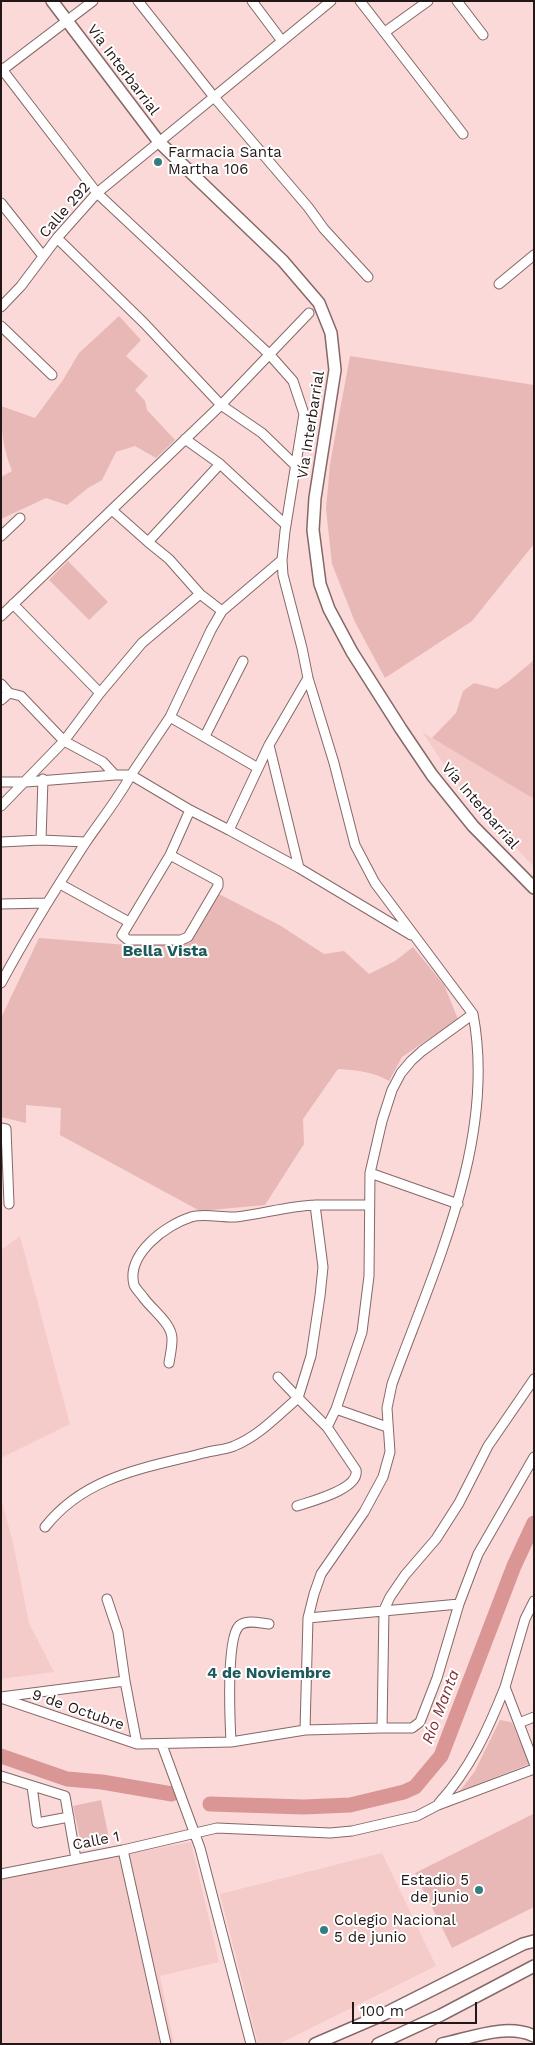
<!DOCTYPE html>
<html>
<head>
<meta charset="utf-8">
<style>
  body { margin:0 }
  #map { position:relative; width:535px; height:2045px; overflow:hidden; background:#fbd9d8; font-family:"Work Sans",sans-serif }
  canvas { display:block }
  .frame { position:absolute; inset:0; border:2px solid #221616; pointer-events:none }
  .scale { position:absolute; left:352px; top:2002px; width:125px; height:22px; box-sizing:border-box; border:2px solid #221616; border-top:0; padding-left:6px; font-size:15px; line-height:18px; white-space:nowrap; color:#221616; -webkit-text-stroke:4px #fff; paint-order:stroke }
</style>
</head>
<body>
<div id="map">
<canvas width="535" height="2045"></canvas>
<div class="frame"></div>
<div class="scale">100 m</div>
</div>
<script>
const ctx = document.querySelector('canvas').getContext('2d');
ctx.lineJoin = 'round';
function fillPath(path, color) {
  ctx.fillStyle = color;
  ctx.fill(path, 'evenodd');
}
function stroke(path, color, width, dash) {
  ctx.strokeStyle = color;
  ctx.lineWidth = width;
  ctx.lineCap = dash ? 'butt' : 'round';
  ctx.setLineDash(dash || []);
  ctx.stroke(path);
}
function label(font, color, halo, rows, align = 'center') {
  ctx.font = font + ' "Work Sans",sans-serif';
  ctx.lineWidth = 4;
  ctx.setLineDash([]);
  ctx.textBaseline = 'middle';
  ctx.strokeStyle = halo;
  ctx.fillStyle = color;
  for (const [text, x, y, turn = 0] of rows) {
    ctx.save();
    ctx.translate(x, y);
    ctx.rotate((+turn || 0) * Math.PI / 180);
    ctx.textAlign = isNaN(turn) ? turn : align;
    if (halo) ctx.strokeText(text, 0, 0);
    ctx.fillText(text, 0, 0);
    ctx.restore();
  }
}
fillPath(new Path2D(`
  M422 732 534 799V867L460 788Z
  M20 1236 70 1424 1 1458V1250Z
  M1 1499 13 1542 29 1623 54 1672 1 1679Z
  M191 1842 219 1962 160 1976 174 2044H1V1878Z
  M382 1853 436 1966 279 2044H258L220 1894Z`), '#f5cbc9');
fillPath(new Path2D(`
  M119 316 141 340 126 356 148 376 135 390 145 401 147 410 175 440 156 458 135 446 116 452 102 480 88 488 67 505 46 498 1 519V477L12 471C3 449 1 429 1 406L35 418 63 380 79 353Z
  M350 356 534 385V544L472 621 385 678 355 622 332 564 326 509 330 464Z
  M68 561 108 602 89 620 49 580Z
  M534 660V799L432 738 456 713 463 691 474 683 497 689 509 681Z
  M219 894 281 926 324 954 344 951 369 974 395 961 413 947 444 985 458 1019 402 1057 389 1081C375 1072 355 1070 338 1069L303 1119 304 1144 265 1205 200 1211 60 1135 61 1108 26 1105V1123L1 1117V1018L39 938 127 945 190 943Z
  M500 1720 511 1722 513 1725 529 1764 460 1791 475 1771Z
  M101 1800 110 1843 82 1848 73 1806Z
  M533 1814 534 1907 452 1948 415 1873Z`), '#e7b8b6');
stroke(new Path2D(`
  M1 1756 67 1779 102 1782 172 1794
  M210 1804 304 1807 350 1805 404 1792 415 1787 441 1756 514 1566 534 1523`), '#da9694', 15);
const minor = new Path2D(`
  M138 1 214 97 308 207 324 229 368 277
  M252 1 282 41
  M360 1 463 134
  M457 1 483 35
  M385 32 428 1
  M1 68 97 193 270 355 293 381 304 414 285 531 282 560 283 575 302 648 308 678 334 763 355 845 375 883 473 1014C497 1139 434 1269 392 1384L387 1408 390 1452 383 1477 364 1512 321 1574 314 1594 308 1618 305 1730
  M1 71 93 1
  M1 203 43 256
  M57 238 144 323 221 405 262 433 296 466
  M499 284 534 255
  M1 307 21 286 57 238 97 193 331 1
  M1 326 52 375
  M185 439 220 464 286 525
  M112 510 148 542 220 464
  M1 536 20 518
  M148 542 169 559 200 594 222 611
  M13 604 100 693
  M1 616 221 405 309 313
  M308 678 269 745 229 830 299 868 411 935
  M1 684 9 693 21 696 64 741 103 762 115 775H131C118 799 101 820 86 842 56 888 27 935 1 983
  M1 700 9 693
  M170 717 258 768
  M205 736 243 661
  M269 745 299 868
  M1 782H26L115 775
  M1 806 64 741 100 693 142 643 200 594
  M229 830 190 810 131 775 170 717 211 630 222 611 282 560
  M41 840 43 779
  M1 842 41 840 86 842
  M170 855 218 881V886L188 937 181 940H128L122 935 170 855 190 810
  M60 884 129 922
  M1 904 47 903
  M1 1128 6 1129 9 1204
  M370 1173 458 1204
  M169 1363C170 1356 172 1348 172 1340 173 1324 152 1310 143 1297 140 1293 136 1289 134 1285 126 1254 166 1225 191 1217 204 1213 222 1218 236 1217 263 1214 288 1206 315 1205
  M278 1377 298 1398 311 1356 320 1296 323 1267 315 1205H368
  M327 1427 336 1409
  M387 1427 336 1409 362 1332 369 1276 370 1173 382 1121 392 1090 401 1073 411 1061 422 1051 473 1014
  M45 1527C85 1476 145 1468 204 1453 214 1450 225 1450 234 1446 259 1436 278 1415 298 1398L327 1427 356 1470C360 1489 312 1501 297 1506
  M107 1599 118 1632 125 1681
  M534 1601 525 1619 505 1687 534 1763
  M459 1604 478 1554 534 1457
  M308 1618 459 1604 437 1678 420 1722 412 1728H382
  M1 1697 125 1681 137 1744
  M1 1698 137 1744 231 1742 305 1730 382 1728 384 1610 390 1597 405 1575 436 1539 459 1503 488 1446 534 1379
  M519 1723 534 1717
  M231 1742C230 1722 226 1639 239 1626 246 1619 260 1623 269 1624
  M162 1745 200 1848 251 2044
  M1 1776 65 1796 76 1859
  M32 1786 37 1823 69 1817
  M439 1803C470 1769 488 1730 505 1687
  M123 1850 166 2044
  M1 1874 123 1850 217 1828 330 1833 352 1831 417 1816 438 1805 534 1769`);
const major = new Path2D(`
  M52 1 159 142 283 261 319 303 331 333 335 370 315 498 313 530 320 584 329 609 352 652 401 729 432 775 473 826 534 888
  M315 2044 380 2016 523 1944 534 1941
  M378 2044 441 2015 534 1966
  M442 2044C471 2038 506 2023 534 2036`);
stroke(minor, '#856867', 11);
stroke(major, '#856867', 14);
stroke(minor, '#fff', 9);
stroke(major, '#fff', 11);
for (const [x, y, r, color] of [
  [158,162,5,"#347d81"],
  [479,1890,5,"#347d81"],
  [324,1930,5,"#347d81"]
]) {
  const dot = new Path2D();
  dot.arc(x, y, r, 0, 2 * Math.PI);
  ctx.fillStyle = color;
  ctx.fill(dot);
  stroke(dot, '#fff', 2);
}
label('15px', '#221616', '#fff', [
  ["Vía Interbarrial",123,70,53],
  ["Calle 292",65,210,-49],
  ["Vía Interbarrial",311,425,-81],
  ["Vía Interbarrial",480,806,49],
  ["9 de Octubre",78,1710,19],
  ["Calle 1",96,1841,-11]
]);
label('15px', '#221616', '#fff', [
  ["Farmacia Santa",168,153],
  ["Martha 106",168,170],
  ["Estadio 5",469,1881,"right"],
  ["de junio",469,1898,"right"],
  ["Colegio Nacional",334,1921],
  ["5 de junio",334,1938]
], 'left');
label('bold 16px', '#1e595c', '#fff', [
  ["Bella Vista",165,951],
  ["4 de Noviembre",269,1673]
]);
label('italic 16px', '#802f32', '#fff', [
  ["Río Manta",441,1707,-69]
]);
</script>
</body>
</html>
